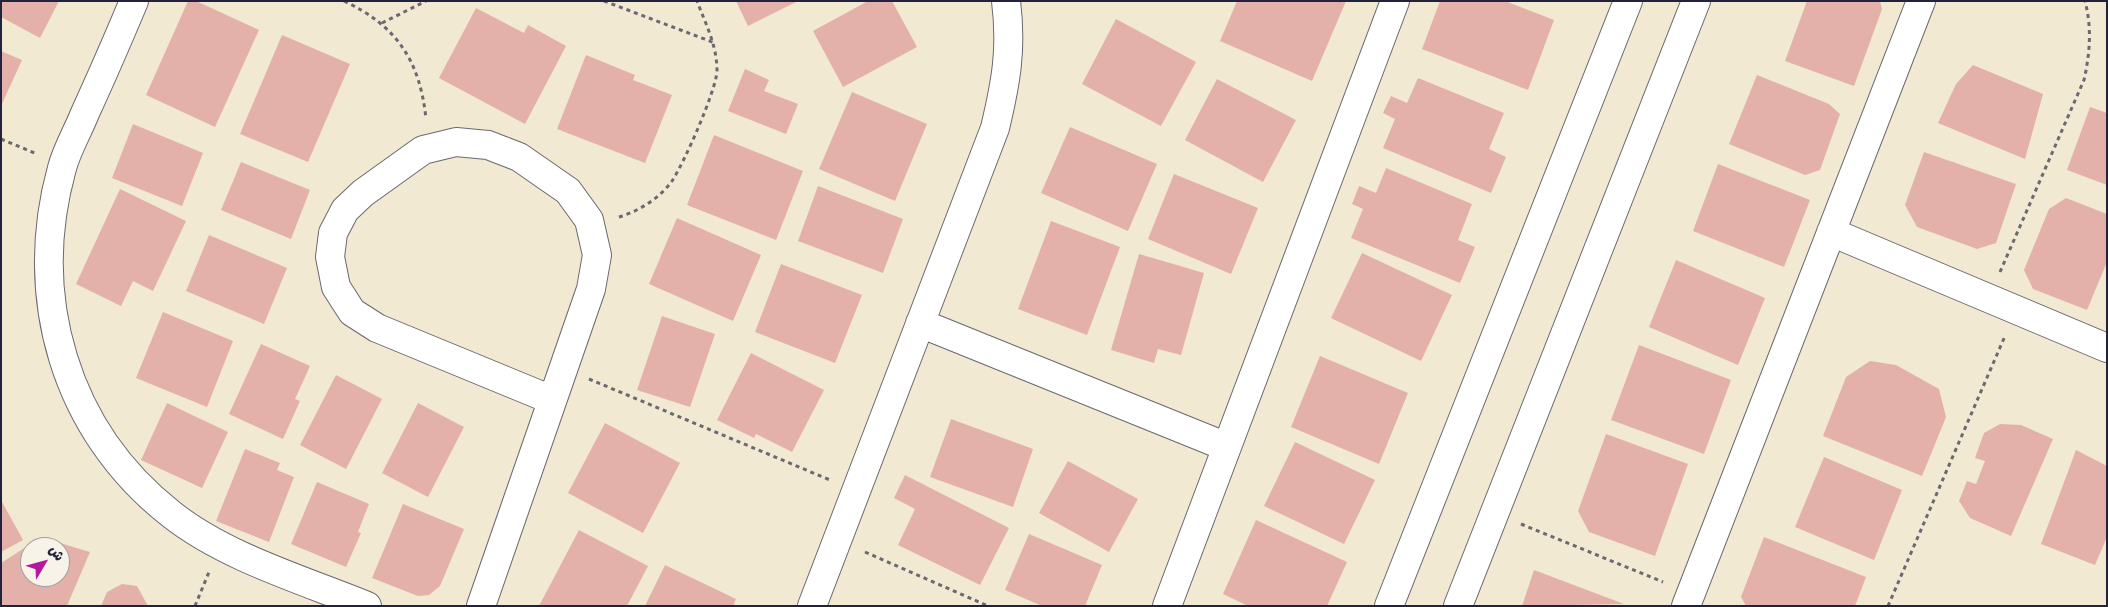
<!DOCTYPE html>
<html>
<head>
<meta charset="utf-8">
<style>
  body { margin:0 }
  #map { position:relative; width:2108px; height:607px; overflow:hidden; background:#f1e9d2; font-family:Pangolin,"Playpen Sans Arabic",sans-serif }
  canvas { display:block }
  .frame { position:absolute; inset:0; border:2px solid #22223b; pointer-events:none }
  .north { position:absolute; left:20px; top:537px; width:50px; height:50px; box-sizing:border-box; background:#f7f3e8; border:1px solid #a29fa3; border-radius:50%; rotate:53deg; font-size:14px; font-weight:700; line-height:20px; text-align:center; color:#22223b }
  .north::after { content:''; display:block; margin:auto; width:18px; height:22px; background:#b5179e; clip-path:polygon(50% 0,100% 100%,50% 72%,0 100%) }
</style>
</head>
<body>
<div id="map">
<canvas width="2108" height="607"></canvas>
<div class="frame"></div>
<div class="north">ش</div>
</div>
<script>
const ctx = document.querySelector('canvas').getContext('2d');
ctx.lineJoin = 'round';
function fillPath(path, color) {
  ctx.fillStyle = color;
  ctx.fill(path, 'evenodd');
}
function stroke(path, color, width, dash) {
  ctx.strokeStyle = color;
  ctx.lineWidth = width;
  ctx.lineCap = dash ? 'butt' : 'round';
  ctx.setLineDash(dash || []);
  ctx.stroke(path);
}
fillPath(new Path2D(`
  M1 1H59L40 38 1 17Z
  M188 1H196L259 30 215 127 146 95Z
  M736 1H798L748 26Z
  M868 1H892L917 47 843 87 813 31Z
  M1237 1H1346L1312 81 1220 41Z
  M1440 1H1505L1554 20 1528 90 1422 49Z
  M1807 1H1880L1882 9 1854 86 1785 61Z
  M476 8 524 33 528 25 566 46 525 124 439 78Z
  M1116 19 1196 62 1161 126 1082 84Z
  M282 35 350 64 308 162 240 134Z
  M1 51 22 60 1 106Z
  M586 55 635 75 633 80 672 95 645 163 557 129Z
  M1973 65 2043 94 2025 159 1938 123 1956 84Z
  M745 69 769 80 764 91 798 104 786 134 728 111Z
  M1757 75 1829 104 1840 114 1820 170 1805 175 1729 144Z
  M1418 78 1504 113 1489 149 1506 157 1491 193 1383 148 1395 119 1383 113 1391 96 1407 103Z
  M1217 79 1296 120 1263 182 1185 140Z
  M852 92 927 124 895 201 819 169Z
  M2090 107 2107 113V185L2067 170Z
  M133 124 203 153 182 206 112 178Z
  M1070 127 1157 164 1128 231 1041 193Z
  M714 135 803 171 776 240 687 205Z
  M1924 152 2016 184 1996 243 1977 249 1917 227 1905 205Z
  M241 162 310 190 291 239 221 210Z
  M1718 164 1810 200 1784 267 1693 231Z
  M1386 168 1472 204 1458 240 1475 247 1460 283 1351 238 1363 209 1352 204 1359 186 1376 193Z
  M1174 174 1258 208 1231 274 1148 239Z
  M818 186 903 219 883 273 798 241Z
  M120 189 186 221 153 291 133 281 121 306 76 284Z
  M2066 198 2107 214V262L2087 310 2033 289 2024 270 2049 209Z
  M677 218 761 255 733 321 649 284Z
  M1051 221 1120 247 1087 335 1018 309Z
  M209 235 287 268 264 324 186 291Z
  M1362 253 1452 295 1421 361 1331 318Z
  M1139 254 1204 273 1181 355 1158 349 1154 363 1111 350Z
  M1676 260 1765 298 1738 365 1649 327Z
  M781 264 862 295 835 363 755 332Z
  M163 312 233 341 207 407 136 378Z
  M662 316 715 334 690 407 637 390Z
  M261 344 310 366 295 399 300 401 283 439 229 414Z
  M1639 345 1731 380 1704 454 1611 420Z
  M751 353 824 390 792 452 756 434 754 438 717 420Z
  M1320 356 1408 393 1379 464 1291 427Z
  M1870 361 1896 365 1939 389 1946 417 1922 476 1823 436 1846 377Z
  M336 375 382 399 346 469 300 445Z
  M167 403 228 432 202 488 141 460Z
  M418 403 464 427 428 497 382 473Z
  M951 419 1033 449 1013 507 930 477Z
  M605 423 680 463 643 533 568 493Z
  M2000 424 2021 425 2053 439 2011 536 1970 518 1959 501 1967 481 1976 484 1985 461 1975 458 1984 433Z
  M1606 434 1688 464 1655 556 1589 532 1578 511Z
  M1295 442 1375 480 1344 544 1264 506Z
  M245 449 280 463 277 470 294 477 269 542 216 521Z
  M2076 450 2107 466V537L2095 565 2041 544Z
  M1824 457 1902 490 1874 560 1795 527Z
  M1068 461 1138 499 1109 552 1039 513Z
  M905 475 1009 528 980 585 898 545 915 509 894 498Z
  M317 482 369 504 358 532 361 533 346 567 291 544Z
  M1 500 23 540 1 552Z
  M403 504 464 529 440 586 429 595 418 596 372 578Z
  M1256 520 1347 562 1327 606H1248L1223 594Z
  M579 530 648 566 627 606H539Z
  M1029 534 1102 565 1085 606H1042L1005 590Z
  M1764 537 1866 577 1855 606H1746L1741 597Z
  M50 540 90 552 67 606H1V563L26 547ZM30 547H60V577H30Z
  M665 565 736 599 733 606H645Z
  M1534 570 1624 604 1522 606Z
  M122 584 137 586 148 606H101L107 592Z`), '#e4b1aa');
const street = new Path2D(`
  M134 1C118 39 102 76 85 113 78 131 67 149 62 168 26 297 65 431 171 514 225 557 303 580 367 606
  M1831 232 2107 348
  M920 323 1227 447
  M481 606 591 289 597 255 589 220 568 191 519 157 488 145 456 142 423 150 363 193 345 210 333 233 330 257 336 287 352 312 377 328 552 400
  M812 606 995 128C1006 82 1012 49 1006 1
  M1167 606 1395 1
  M1389 606 1628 1
  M1458 606 1696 1
  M1686 606 1921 1`);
stroke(street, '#6a6870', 30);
stroke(new Path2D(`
  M344 1C397 26 420 61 426 119
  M604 1 715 43
  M382 23 426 1
  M1 139 37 154
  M619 217C639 211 660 198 672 181 684 163 716 91 717 71 717 45 706 25 697 1
  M2000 272 2084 80C2090 53 2092 28 2085 1
  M589 379 830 480
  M1521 524 1663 582
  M865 552 988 606
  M195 606 209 572
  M1888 606 2005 336`), '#6a6870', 3, [4, 4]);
stroke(street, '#fff', 28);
</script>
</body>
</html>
